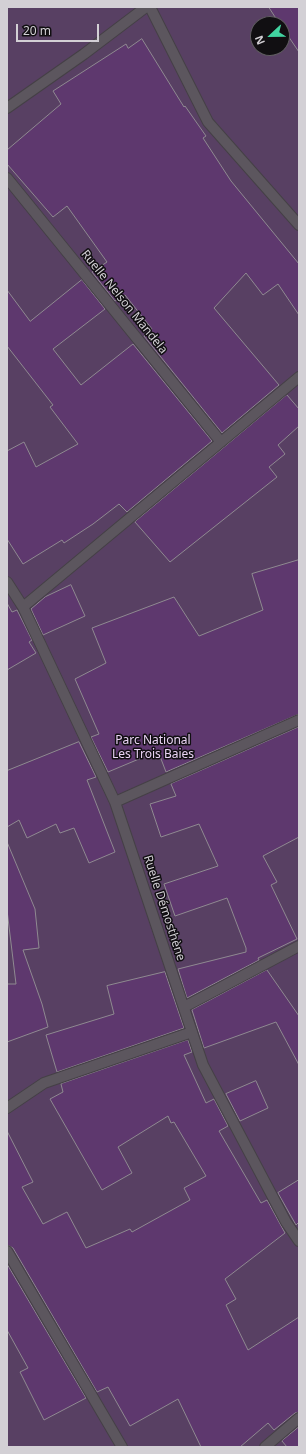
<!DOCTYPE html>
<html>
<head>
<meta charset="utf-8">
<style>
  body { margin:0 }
  #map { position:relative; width:306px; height:1454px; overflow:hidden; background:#2a252c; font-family:"Noto Sans",sans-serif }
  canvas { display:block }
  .frame { position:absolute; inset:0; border:8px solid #d3d0d5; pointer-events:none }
  .north { position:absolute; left:250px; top:16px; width:40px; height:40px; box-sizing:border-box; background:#110f12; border:1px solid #5f5c60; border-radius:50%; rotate:248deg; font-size:11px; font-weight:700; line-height:16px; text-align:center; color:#d3d0d5 }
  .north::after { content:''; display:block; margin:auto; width:14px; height:18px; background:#41d4a1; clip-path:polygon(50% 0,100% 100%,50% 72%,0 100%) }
  .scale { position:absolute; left:16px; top:24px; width:83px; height:18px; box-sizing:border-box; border:2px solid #d3d0d5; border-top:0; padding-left:5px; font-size:12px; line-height:14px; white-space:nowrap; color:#d3d0d5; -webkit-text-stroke:3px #110f12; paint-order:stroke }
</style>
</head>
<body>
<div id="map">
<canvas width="306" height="1454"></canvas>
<div class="frame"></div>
<div class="north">N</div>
<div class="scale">20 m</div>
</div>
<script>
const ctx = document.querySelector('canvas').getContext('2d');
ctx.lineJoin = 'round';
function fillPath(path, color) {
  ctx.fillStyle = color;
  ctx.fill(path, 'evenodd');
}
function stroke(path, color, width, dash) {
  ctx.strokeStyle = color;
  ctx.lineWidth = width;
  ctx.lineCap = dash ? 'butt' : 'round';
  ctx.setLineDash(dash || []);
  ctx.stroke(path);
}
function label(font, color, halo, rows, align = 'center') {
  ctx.font = font + ' "Noto Sans",sans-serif';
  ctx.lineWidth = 3;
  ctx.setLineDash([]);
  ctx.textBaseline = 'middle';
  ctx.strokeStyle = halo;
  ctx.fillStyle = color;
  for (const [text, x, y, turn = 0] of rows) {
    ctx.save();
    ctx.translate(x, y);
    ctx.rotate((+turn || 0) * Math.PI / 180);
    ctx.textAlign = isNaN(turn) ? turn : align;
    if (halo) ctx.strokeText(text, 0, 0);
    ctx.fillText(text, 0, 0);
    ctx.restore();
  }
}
fillPath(new Path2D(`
  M7 7H299V1447H7ZM258 24H282V48H258Z`), '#584063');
const building = new Path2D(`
  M269 7H299V52L282 27V24H280Z
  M142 39 184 107 185 106 206 136 203 138 231 181 299 264V315L278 284 263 295 246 273 214 308 279 385 222 433 144 336 152 329 125 295 115 301 92 272 107 262 67 206 53 217 7 164V150L61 104 53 91 126 44 128 48Z
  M82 280 105 309 53 349 81 385 133 344 212 441 127 512 119 504 93 524 64 543 62 540 23 564 7 539V451L24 442 36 467 78 444 50 407 53 405 7 346V290L30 321Z
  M287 395 299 409V426L278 445 285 454 269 467 277 477 170 562 135 522Z
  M299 560V714L166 772 158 751 108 772 91 737 99 734 75 679 106 663 92 628 174 597 199 636 263 610 252 574Z
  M71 585 85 616 43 635 31 609 45 597Z
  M7 603 12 612 17 610 32 640 29 642 36 653 7 670Z
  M299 727V837L263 856 277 882 271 885 297 939 258 958 259 960 187 998 178 969 246 952V948L227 898 175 916 164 884 218 866 199 824 161 837 150 804 176 796 171 784Z
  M79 742 96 777 87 780 115 852 89 863 74 828 60 833 56 824 27 838 19 820 7 827V771Z
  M7 842 35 909 39 948 23 950 42 1004 48 1027 7 1042V984H16L7 910Z
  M267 970 299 1016V1065L276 1022 204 1048 192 1010Z
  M165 972 184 1028 57 1072 46 1035 114 1014 107 986Z
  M188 1040 192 1052 184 1055 206 1103 214 1099 228 1126 219 1131 261 1203 267 1200 285 1233 225 1279 236 1299 226 1305 248 1350 299 1317V1412L295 1413 274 1430 268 1423 240 1447H201L178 1399 130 1426 108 1387 97 1392 13 1248 7 1245V1131L33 1182 22 1187 43 1224 67 1212 86 1248 130 1229 132 1232 190 1200 184 1188 206 1176 174 1122 171 1123 168 1116 118 1147 132 1173 102 1190 50 1099 63 1092 61 1084Z
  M256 1081 268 1108 240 1121 226 1094Z
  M299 1180V1222L296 1225 278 1193Z
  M7 1264 86 1398 44 1420 20 1372 28 1368 7 1330Z
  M299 1427V1447H287L282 1441Z`);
fillPath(building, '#5e386e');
stroke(building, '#8f8991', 1);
const street = new Path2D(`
  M150 7 208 122 299 225
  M7 108 84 54 146 7
  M7 178 221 442
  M7 582 23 607 115 802 203 1065 286 1222 299 1241
  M23 607 299 377
  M115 802 299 720
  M184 1007 299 946
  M7 1108 44 1083 192 1032
  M7 1251 122 1447
  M265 1447 299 1418`);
stroke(street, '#454046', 12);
stroke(street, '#5c565e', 10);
label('12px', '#d3d0d5', '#110f12', [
  ["Ruelle Nelson Mandela",124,302,51],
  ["Ruelle Démosthène",164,908,72]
]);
label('12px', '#ead3f4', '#110f12', [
  ["Parc National",153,741],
  ["Les Trois Baies",153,755]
]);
</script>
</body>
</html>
